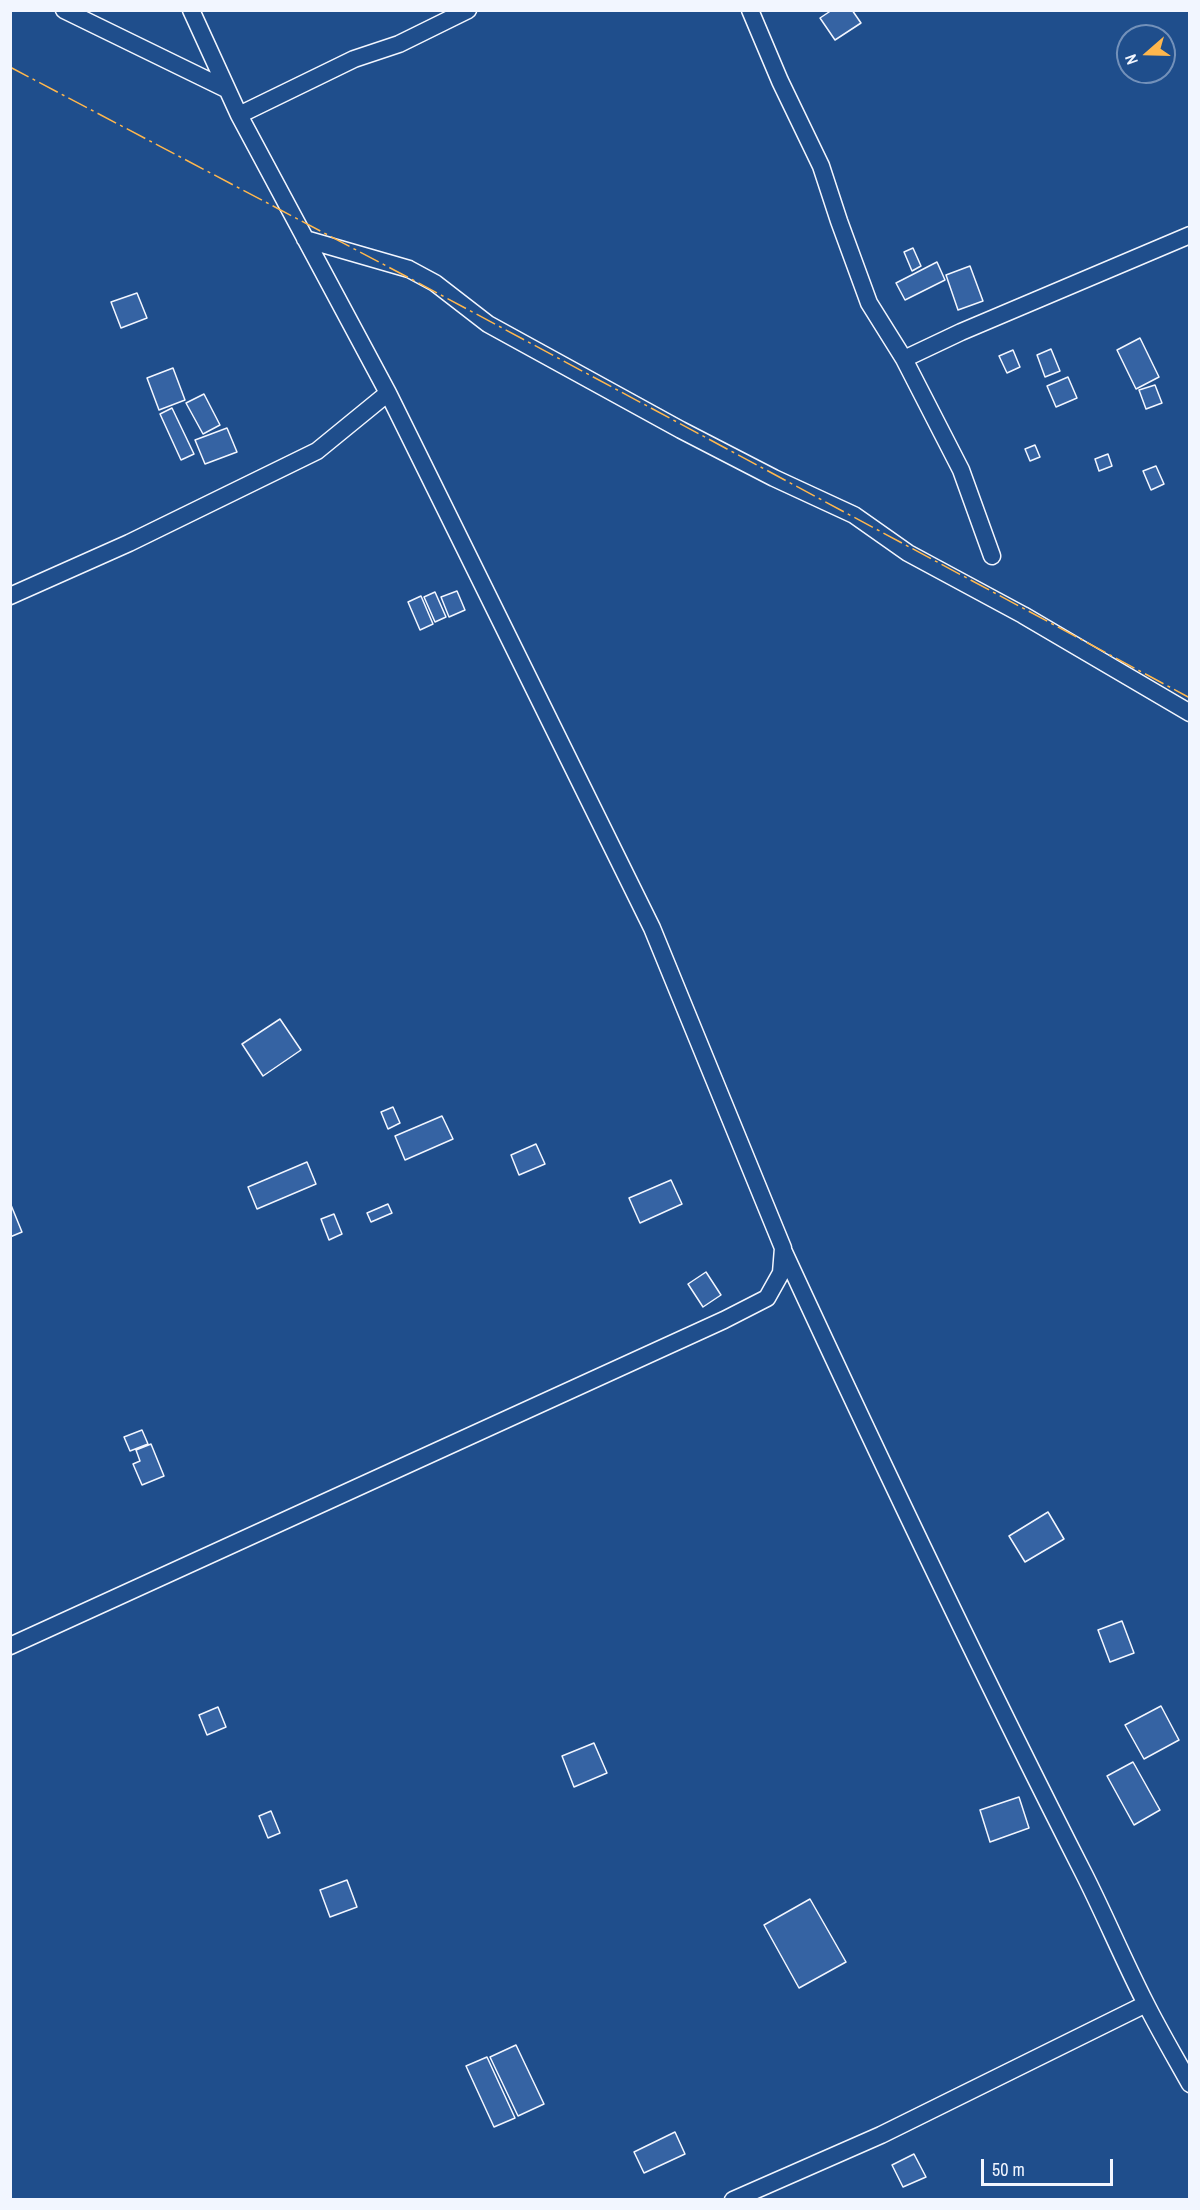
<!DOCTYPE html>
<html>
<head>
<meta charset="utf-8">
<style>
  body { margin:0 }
  #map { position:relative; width:1200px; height:2210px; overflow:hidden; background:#1f4e8c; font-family:"Archivo Narrow",sans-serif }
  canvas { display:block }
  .frame { position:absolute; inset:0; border:12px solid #f2f6ff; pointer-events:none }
  .north { position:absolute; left:1116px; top:24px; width:60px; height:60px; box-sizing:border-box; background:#1f4e8c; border:2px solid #7391ba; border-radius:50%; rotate:250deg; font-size:16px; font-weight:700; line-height:24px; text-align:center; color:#f2f6ff }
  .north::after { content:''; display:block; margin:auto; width:21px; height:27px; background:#ffb74d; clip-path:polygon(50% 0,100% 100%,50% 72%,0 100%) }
  .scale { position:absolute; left:981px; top:2159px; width:132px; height:27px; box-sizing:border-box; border:3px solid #f2f6ff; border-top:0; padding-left:8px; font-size:18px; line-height:21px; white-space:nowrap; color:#f2f6ff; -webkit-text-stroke:4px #1f4e8c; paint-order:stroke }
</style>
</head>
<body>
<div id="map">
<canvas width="1200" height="2210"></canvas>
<div class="frame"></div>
<div class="north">N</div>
<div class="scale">50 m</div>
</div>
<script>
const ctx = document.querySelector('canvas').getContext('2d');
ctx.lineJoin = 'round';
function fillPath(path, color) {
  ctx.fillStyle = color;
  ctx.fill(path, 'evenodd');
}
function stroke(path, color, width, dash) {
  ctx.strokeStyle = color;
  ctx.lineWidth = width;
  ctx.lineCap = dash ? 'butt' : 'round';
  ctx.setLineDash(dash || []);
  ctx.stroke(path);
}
const building = new Path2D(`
  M832 10H852L861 23 835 40 820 18Z
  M913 248 921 266 912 271 904 252Z
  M937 262 945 280 905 300 896 283Z
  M970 266 983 301 958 310 946 275Z
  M137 293 147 318 121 328 111 302Z
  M1140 338 1159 377 1136 389 1117 350Z
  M1051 349 1060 371 1045 377 1037 355Z
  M1013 350 1020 367 1007 373 999 356Z
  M173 368 185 400 159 410 147 378Z
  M1068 377 1077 398 1056 407 1047 386Z
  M1155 385 1162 403 1146 409 1139 390Z
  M204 394 220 425 203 434 186 403Z
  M172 408 194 454 181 460 160 414Z
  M227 428 237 452 205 464 195 440Z
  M1035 445 1040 457 1030 461 1025 449Z
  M1108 454 1112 466 1099 471 1095 459Z
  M1156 466 1164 484 1151 490 1143 471Z
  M457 591 465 610 449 617 441 597Z
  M435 592 446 617 435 622 424 597Z
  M421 596 433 624 420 630 408 602Z
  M280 1019 301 1050 263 1076 242 1044Z
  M393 1107 400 1123 388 1129 381 1112Z
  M442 1116 453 1139 405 1160 395 1136Z
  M536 1144 545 1164 519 1175 511 1155Z
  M307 1162 316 1184 257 1209 248 1187Z
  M671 1180 682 1204 640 1223 629 1198Z
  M388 1204 392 1213 371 1222 367 1213Z
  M11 1205 22 1232 10 1237V1206Z
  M334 1214 342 1234 329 1240 321 1219Z
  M706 1272 721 1295 703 1307 688 1284Z
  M142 1430 148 1444 130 1451 124 1437Z
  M151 1444 164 1476 142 1485 133 1464 140 1461 136 1450Z
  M1048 1512 1064 1539 1025 1562 1009 1536Z
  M1122 1621 1134 1653 1110 1662 1098 1630Z
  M1161 1706 1179 1740 1144 1759 1125 1725Z
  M218 1707 226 1727 207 1735 199 1715Z
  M594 1743 607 1773 574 1787 562 1756Z
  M1133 1762 1160 1810 1134 1825 1107 1776Z
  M1019 1797 1029 1828 990 1842 980 1810Z
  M271 1811 280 1833 268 1838 259 1816Z
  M347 1880 357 1907 330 1917 320 1890Z
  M810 1899 846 1962 799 1988 764 1925Z
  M516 2045 544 2104 518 2116 490 2057Z
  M487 2057 515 2118 494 2127 466 2066Z
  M675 2132 685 2154 644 2173 634 2152Z
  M914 2154 926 2177 903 2187 892 2165Z`);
fillPath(building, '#3563a3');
stroke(building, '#f2f6ff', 1.5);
const minor = new Path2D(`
  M64 10 226 89
  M750 10 780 81 821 166 839 221 869 303 904 359 961 470 992 556
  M239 115 354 59 399 44 468 10
  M305 239 409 269 435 283 488 324 681 430 774 478 854 515 908 553 1023 615 1190 713
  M904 359 961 332 1190 235
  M10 596 129 543 317 451 388 393
  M784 1252C881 1462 980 1670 1085 1876 1106 1918 1124 1961 1145 2002 1159 2030 1175 2057 1190 2084
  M10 1646 724 1320 767 1298 781 1273 783 1248 652 928 388 393 239 115 191 10
  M733 2200 881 2135 1146 2004`);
stroke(minor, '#f2f6ff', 19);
stroke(minor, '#1f4e8c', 16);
stroke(new Path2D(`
  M10 67 413 280 1190 698`), '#ffb74d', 1.5, [21, 4.5, 3, 4.5]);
</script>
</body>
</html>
